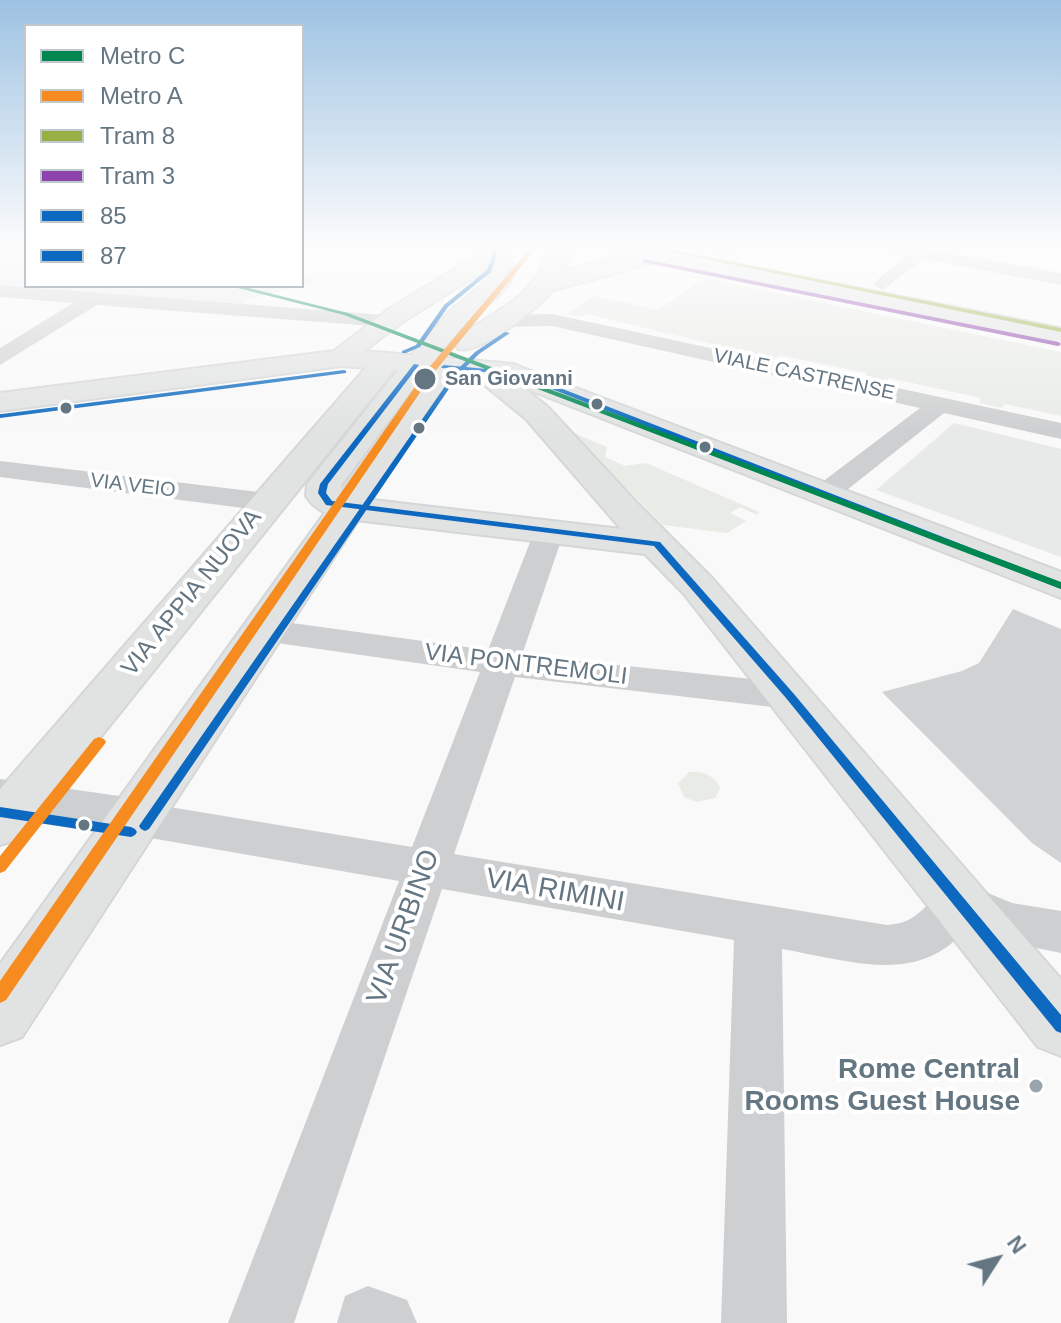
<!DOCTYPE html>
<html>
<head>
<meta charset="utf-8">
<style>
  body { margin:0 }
  #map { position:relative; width:1061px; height:1323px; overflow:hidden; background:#f9f9f9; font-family:Arial,sans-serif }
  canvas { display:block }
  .legend { position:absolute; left:24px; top:24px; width:280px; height:264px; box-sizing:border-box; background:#fff; border:2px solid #c1c8cd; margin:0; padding:10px 14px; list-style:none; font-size:24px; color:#657683 }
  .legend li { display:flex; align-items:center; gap:16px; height:40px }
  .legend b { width:40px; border:2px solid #c1c8cd }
  .north { position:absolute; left:957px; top:1219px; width:80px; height:80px; -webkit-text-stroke:6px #fff; paint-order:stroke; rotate:54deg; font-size:22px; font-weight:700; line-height:32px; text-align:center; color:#657683 }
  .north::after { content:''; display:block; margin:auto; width:28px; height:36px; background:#657683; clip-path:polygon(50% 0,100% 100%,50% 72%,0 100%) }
</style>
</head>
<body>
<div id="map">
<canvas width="1061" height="1323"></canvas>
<ul class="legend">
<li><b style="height:10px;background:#008751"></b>Metro C</li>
<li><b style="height:10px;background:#f68b1f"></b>Metro A</li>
<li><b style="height:10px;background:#96b046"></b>Tram 8</li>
<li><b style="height:10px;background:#8e44ad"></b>Tram 3</li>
<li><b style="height:10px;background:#0c69bf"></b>85</li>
<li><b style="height:10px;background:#0c69bf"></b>87</li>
</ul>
<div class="north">N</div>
</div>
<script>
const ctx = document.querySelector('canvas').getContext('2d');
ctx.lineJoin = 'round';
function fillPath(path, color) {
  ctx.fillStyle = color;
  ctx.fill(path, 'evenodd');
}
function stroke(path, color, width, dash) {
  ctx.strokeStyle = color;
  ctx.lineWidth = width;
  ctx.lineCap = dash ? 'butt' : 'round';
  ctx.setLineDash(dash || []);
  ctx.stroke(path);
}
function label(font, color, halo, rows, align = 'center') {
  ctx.font = font + ' Arial,sans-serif';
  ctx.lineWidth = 8;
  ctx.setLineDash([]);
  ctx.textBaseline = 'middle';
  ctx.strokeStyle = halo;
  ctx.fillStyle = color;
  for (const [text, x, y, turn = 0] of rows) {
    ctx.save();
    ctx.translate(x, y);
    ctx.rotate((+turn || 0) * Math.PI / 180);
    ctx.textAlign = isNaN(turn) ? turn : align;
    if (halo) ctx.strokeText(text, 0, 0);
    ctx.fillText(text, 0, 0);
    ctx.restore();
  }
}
fillPath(new Path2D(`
  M0 279 26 281V286H86L249 299 242 304 0 285Z
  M954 423 1061 449V557L876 490Z`), '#e8e9e9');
fillPath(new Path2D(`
  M4 247H26V281L0 279V250Z
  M302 274 315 283 249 299 86 286H302Z
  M704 278 1061 352V416L1005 404 1002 408 979 403 981 398 889 378 886 381 865 377 867 373 779 355 774 359 587 314 581 317 567 314 593 296 659 310Z
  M567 430 607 447 605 457 625 466 646 463 759 512 757 515 740 507 730 513 746 521 727 533 663 525Z
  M689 772C702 771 715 775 720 788L715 798 696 802 684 797 678 783Z`), '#e8ebe6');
fillPath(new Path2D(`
  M1013 609 1061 629V863L1032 843 882 692 962 671 979 663Z`), '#d0d2d3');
const secondary = new Path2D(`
  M604 247H649L1061 328V344L656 262 562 288 548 290 536 283 540 278 622 255Z
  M386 354 396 356 400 362 396 368 19 839 0 845V789L376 356Z
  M444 359 454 361 458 367 22 1037 0 1045V964L434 361Z`);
const primary = new Path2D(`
  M482 247H503L515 268C510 293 490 301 473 316 460 328 449 343 438 357L513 364 1061 572V598L524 388 548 407 638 504 712 578 1061 979V1056L1038 1047 684 594 645 554 347 519C329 514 316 512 306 496L307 484 398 370 342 366 0 411V393L334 351 386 311 484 251ZM492 266 488 280 450 311 411 355 364 351 404 321ZM425 373 480 377 483 384 526 419 621 529 347 497 341 493V485Z
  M549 247H571C568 260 565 272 558 283 545 304 482 355 458 349L454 343 458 337C497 309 535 299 549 247Z`);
stroke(secondary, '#d5d6d7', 4);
stroke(primary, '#d5d6d7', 4);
fillPath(new Path2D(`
  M719 247H739L722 258 713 253Z
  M878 247H934L933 250 1061 273V285L923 259 883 290 873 284 905 256Z
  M0 285 385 315 395 321 385 327 97 305 0 365V348L73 303 0 297Z
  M552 314 1061 423V439L944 413 833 501H813L809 495 813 489 920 408 552 326 499 327 489 321 499 315Z
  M0 461 267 493 277 496 281 502 277 508 267 511 0 477Z
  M549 523 560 526 564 532 522 655 790 683 803 687 809 696 803 705 790 709 515 677 454 854 887 925C926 923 927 893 959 881L1012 903 1061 911V953L1008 942 968 926C921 988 847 960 782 949L787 1323H721L734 940 442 889 294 1323H228L399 881 133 835 118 830 111 818 118 806 133 801 412 847 480 672 263 641 251 638 246 630 251 622 263 619 488 650 534 532 538 526Z
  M368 1286 407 1300 417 1323H337L345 1296Z`), '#cecfd0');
fillPath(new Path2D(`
  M0 779 133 798 152 804 159 818 152 832 133 838 0 817Z`), '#cecfd0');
fillPath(secondary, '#e1e2e2');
fillPath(primary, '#e1e2e2');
fillPath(new Path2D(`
  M490 247H495L497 254 491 272 448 307 420 347 406 353H402V351L416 345 444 305 487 270 493 254Z
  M414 364 419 365 328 484 326 493 332 501 660 542 794 694 1061 1015V1033L1056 1031 786 698 654 546 326 505 318 493 320 484Z
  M444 365 519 372 1061 583V589L516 375 442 368 441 367Z`), '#0c69bf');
fillPath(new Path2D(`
  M505 332 510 333 479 354 459 374 149 829 145 831 141 829 139 826 141 823 455 372 475 352Z
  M344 370 346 371V373L0 418V414H2Z
  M0 807 131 827 135 829 137 832 135 835 131 837 0 817Z`), '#0c69bf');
fillPath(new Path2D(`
  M647 247H658L1061 328V332Z`), '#96b046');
fillPath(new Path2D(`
  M644 259 1058 342 1061 344 1058 346 642 262Z`), '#8e44ad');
fillPath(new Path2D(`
  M230 286H241L348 313 1061 582V589L344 315Z`), '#008751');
fillPath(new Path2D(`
  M531 247H537L432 375 6 1000 0 1003V981L426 371Z
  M99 737 104 739 106 742 104 745 5 871 0 873V856L94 739Z`), '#f68b1f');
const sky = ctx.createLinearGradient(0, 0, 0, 433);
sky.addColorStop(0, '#9dc2e2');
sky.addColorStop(0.57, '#fcfcfc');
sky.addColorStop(1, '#fcfcfc00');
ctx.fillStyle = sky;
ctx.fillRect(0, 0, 1061, 433);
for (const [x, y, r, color] of [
  [425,379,12,"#657683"],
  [597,404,7,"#657683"],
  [66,408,7,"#657683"],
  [419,428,7,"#657683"],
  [705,447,7,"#657683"],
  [84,825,7,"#657683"],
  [1036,1086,8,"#99a4ac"]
]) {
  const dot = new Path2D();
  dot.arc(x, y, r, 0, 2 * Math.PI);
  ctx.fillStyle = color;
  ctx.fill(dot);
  stroke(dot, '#fff', 3);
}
label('20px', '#657683', '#fff', [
  ["VIALE CASTRENSE",804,375,12],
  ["VIA VEIO",133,486,7]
]);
label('bold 20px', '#657683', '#fff', [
  ["San Giovanni",445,379]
], 'left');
label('24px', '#657683', '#fff', [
  ["VIA APPIA NUOVA",192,593,-51],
  ["VIA PONTREMOLI",526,665,7]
]);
label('28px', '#657683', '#fff', [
  ["VIA RIMINI",555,891,10],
  ["VIA URBINO",404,927,-70]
]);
label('bold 28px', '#657683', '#fff', [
  ["Rome Central",1020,1070],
  ["Rooms Guest House",1020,1102]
], 'right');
</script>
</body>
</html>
